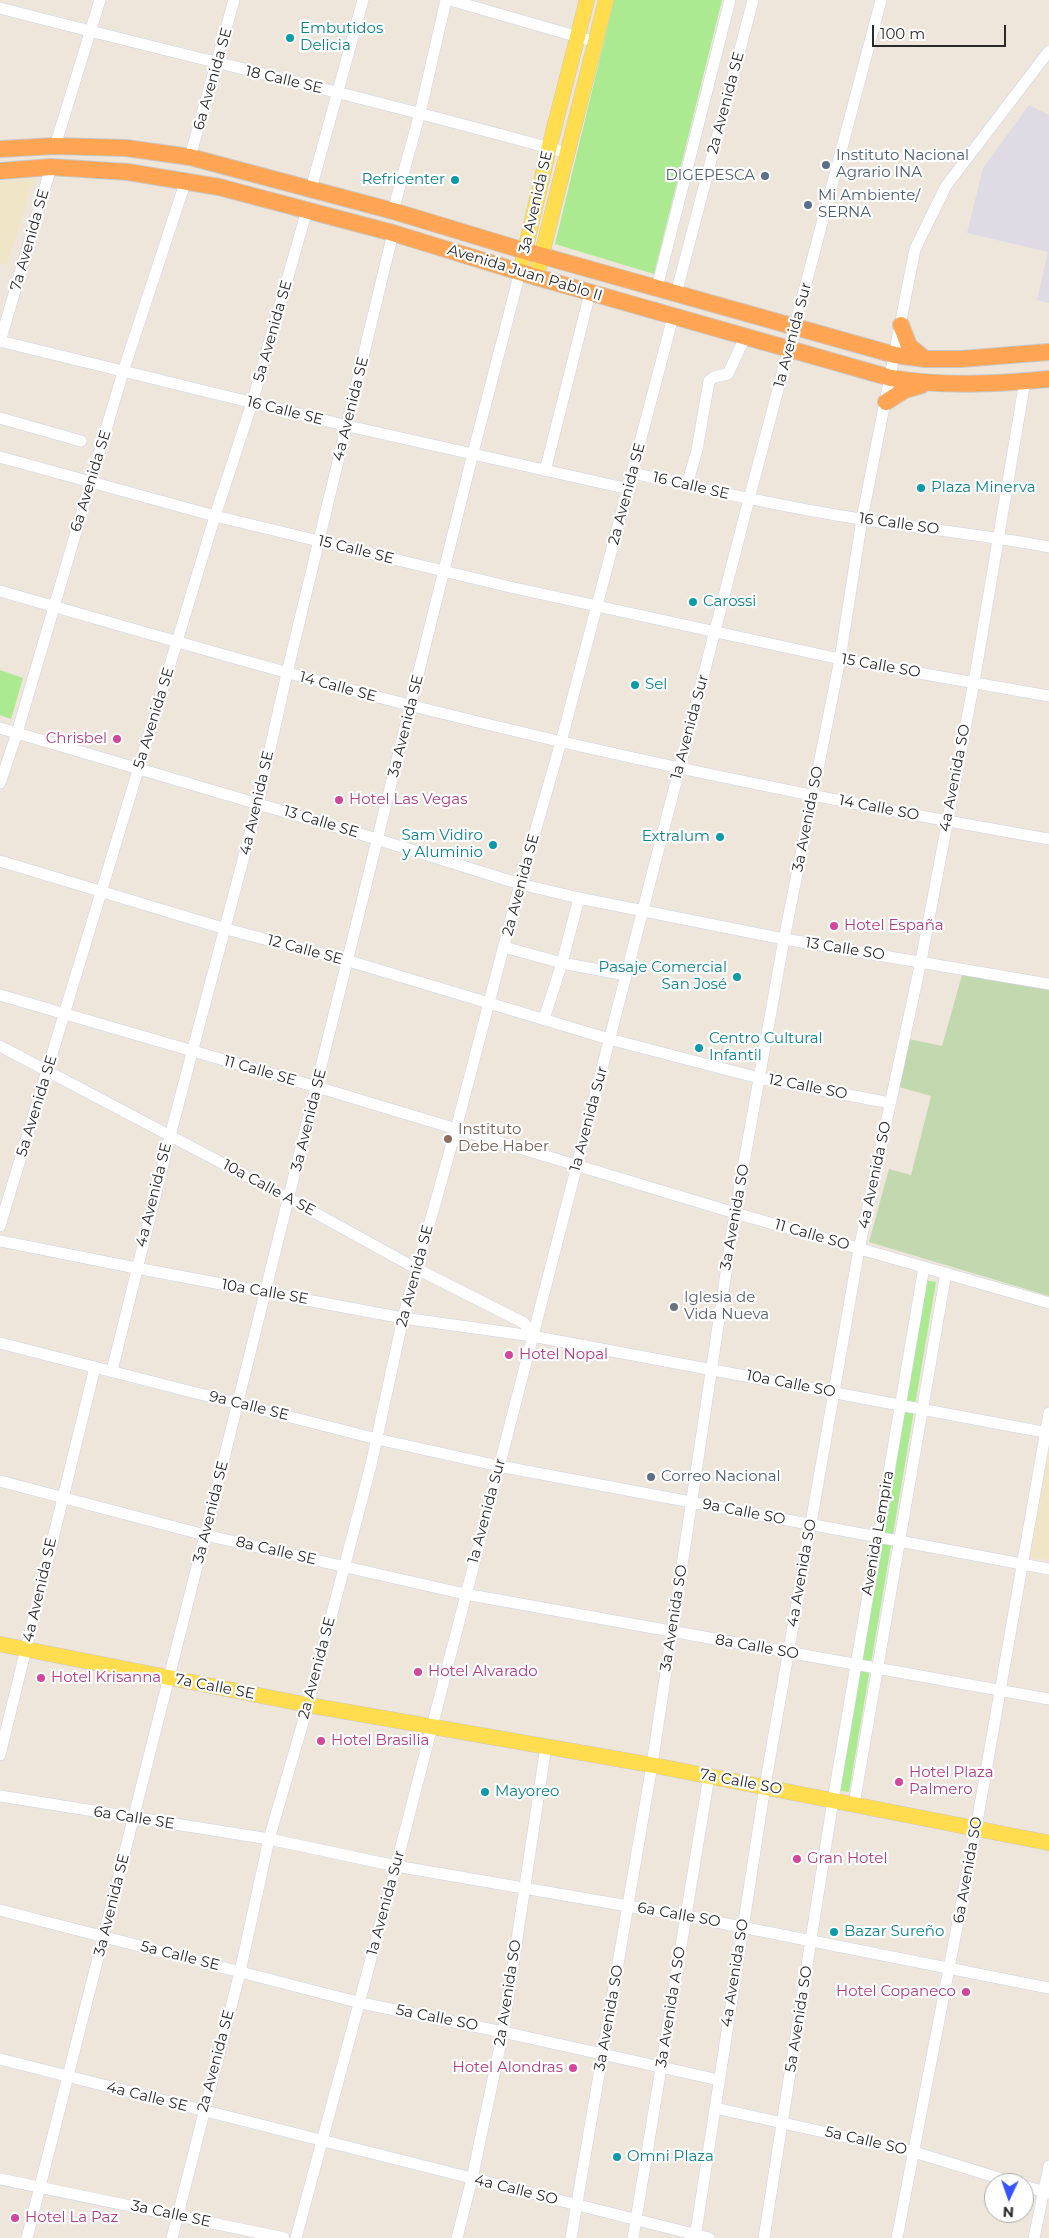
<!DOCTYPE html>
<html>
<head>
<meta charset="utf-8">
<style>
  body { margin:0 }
  #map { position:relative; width:1049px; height:2238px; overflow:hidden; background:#eee6da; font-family:Montserrat,sans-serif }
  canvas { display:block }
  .north { position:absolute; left:984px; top:2173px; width:50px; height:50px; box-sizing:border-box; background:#fff; border:1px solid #aaa; border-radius:50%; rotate:183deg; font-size:14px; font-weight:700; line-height:20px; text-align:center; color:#2a2a2a }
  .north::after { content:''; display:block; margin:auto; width:18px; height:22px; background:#3653ff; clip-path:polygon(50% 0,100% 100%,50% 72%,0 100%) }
  .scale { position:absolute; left:872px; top:25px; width:134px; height:22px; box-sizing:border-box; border:2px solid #2a2a2a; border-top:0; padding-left:6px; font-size:15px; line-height:18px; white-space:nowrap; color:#2a2a2a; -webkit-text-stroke:4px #fff; paint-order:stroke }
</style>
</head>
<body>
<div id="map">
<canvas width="1049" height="2238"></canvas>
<div class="north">N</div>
<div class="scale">100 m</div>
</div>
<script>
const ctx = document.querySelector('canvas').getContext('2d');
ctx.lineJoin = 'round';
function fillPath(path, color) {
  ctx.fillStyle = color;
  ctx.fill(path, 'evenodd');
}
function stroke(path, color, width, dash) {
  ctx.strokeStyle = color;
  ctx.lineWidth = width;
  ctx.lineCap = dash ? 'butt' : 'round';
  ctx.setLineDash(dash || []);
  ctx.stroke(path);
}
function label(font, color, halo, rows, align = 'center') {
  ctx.font = font + ' Montserrat,sans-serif';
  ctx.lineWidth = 4.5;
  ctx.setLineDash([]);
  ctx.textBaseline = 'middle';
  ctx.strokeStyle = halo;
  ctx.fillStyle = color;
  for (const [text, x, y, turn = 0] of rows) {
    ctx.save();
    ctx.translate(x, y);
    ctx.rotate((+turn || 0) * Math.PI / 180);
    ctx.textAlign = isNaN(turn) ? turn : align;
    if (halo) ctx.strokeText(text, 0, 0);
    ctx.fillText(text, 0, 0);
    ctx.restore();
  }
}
fillPath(new Path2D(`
  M1029 105 1049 115V303L1037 300 1048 252 967 233 983 168Z`), '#dfdbe5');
fillPath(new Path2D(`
  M34 179 7 265 0 263V182Z
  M1049 1450V1560L1029 1557Z`), '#f1e5c7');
fillPath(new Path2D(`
  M614 0H722L654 274 555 244Z
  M0 670 23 678 11 719 0 715Z
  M923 1280 936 1282 849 1792 836 1790Z`), '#abea90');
fillPath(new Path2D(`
  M962 975 1049 990V1296L869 1242 889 1169 911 1175 931 1096 899 1087 909 1039 942 1046Z`), '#c2d9af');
const minor = new Path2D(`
  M450 0 596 42
  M0 8C189 57 379 100 567 153
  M55 146 100 0
  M190 157 234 0
  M311 189 363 0
  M393 211 420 113 446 0
  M657 288 730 0
  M676 294 753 0
  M0 341 348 426 629 489
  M0 342 51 167
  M0 418 81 441
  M0 457 215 516 510 587 840 659 1049 696
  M545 471 590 293
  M633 473C709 490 784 507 861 519 923 529 987 535 1049 547
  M687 485 697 450 709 381 714 377 728 374 745 337
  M0 591C137 630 274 671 413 706 623 759 835 802 1049 839
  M0 728 357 833 520 884 579 898 784 939 1049 984
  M0 783 17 733 123 372 186 180
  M0 861 226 929 349 961 609 1039 759 1078 890 1103
  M504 947 562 963 626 975
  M0 995 317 1087 735 1213 1049 1303
  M544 1019 562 963 579 898
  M0 1046 290 1199 417 1269 524 1323 532 1336
  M0 1226 215 516 252 403 307 210
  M0 1241 136 1268 403 1318 532 1336 1049 1433
  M0 1343 377 1439 499 1466 1049 1569
  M112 1371 170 1136 258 803 287 673 393 233
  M0 1481 205 1535 465 1594 1049 1699
  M0 1755 95 1367
  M0 1796 269 1839 396 1866 686 1916 1049 1988
  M854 1804 946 1273
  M0 1910 361 2003 503 2032 719 2080
  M0 2059 709 2238
  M715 2108 914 2152 1015 2183
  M0 2179 284 2238
  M1024 2186 1049 2193
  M27 2238 205 1535 473 453 520 272
  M172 2238 240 1972 269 1839 308 1705 371 1465 403 1318 456 1129 520 884 561 742 673 317
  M296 2238 396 1866 749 499 881 0
  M457 2238 472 2179 503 2032 546 1746
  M571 2238 652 1765 735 1213 784 939 840 659 862 519 915 249 946 186 1049 51
  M633 2238 709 1776
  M695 2238 765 1786 859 1249 921 961 974 682 1025 381
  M764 2238 833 1800 924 1267
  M897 2238 976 1828 1049 1413
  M1034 2238 1049 2166`);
const major = new Path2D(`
  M520 272 549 148 587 0
  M536 277 606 0
  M0 1644 308 1705 652 1765 1049 1843`);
const highway = new Path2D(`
  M0 149 55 146 126 148 190 157 393 211 525 251 895 355 925 359H961L1049 352
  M0 171 51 167 128 172 219 187 393 233 536 277 891 378C943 387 996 384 1049 379
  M901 325 909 346 924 358
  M886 402 905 390 922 385`);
stroke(minor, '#cfd2e5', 12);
stroke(major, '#c8c8c8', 16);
stroke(highway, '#c8c8c8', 18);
stroke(minor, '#fff', 11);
stroke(major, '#ffdd4e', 15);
stroke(highway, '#ffa554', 16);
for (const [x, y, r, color] of [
  [290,38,5,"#0f9aa8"],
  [826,165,5,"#5c6f8a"],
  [765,176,5,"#5c6f8a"],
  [455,180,5,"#0f9aa8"],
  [808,205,5,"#5c6f8a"],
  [921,488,5,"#0f9aa8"],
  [693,602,5,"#0f9aa8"],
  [635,685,5,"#0f9aa8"],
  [117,739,5,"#d1479c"],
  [339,800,5,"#d1479c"],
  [720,837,5,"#0f9aa8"],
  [493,845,5,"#0f9aa8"],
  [834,926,5,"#d1479c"],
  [737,977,5,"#0f9aa8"],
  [699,1048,5,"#0f9aa8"],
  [448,1139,5,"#8d6e63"],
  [674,1307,5,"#6b7280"],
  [509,1355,5,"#d1479c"],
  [651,1477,5,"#5c6f8a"],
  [418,1672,5,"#d1479c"],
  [41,1678,5,"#d1479c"],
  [321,1741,5,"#d1479c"],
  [899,1782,5,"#d1479c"],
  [485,1792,5,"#0f9aa8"],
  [797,1859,5,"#d1479c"],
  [834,1932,5,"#0f9aa8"],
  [966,1992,5,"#d1479c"],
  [573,2068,5,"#d1479c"],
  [617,2157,5,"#0f9aa8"],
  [15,2218,5,"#d1479c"]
]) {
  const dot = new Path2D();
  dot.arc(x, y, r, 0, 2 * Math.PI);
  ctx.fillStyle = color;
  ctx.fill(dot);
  stroke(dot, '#fff', 2);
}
label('15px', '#0d838f', '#fff', [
  ["Embutidos",300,29],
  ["Delicia",300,46],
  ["Refricenter",445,180,"right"],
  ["Plaza Minerva",931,488],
  ["Carossi",703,602],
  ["Sel",645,685],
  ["Sam Vidiro",483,836,"right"],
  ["y Aluminio",483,853,"right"],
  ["Extralum",710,837,"right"],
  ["Pasaje Comercial",727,968,"right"],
  ["San José",727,985,"right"],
  ["Centro Cultural",709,1039],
  ["Infantil",709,1056],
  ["Mayoreo",495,1792],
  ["Bazar Sureño",844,1932],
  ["Omni Plaza",627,2157]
], 'left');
label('15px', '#2a2a2a', '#fff', [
  ["6a Avenida SE",213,79,-74],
  ["18 Calle SE",284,80,13],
  ["2a Avenida SE",726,103,-75],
  ["3a Avenida SE",536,202,-77],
  ["7a Avenida SE",30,240,-74],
  ["Avenida Juan Pablo II",525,273,17],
  ["5a Avenida SE",273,331,-74],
  ["1a Avenida Sur",793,335,-75],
  ["4a Avenida SE",351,409,-76],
  ["16 Calle SE",285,411,14],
  ["6a Avenida SE",91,481,-73],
  ["16 Calle SE",691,486,13],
  ["2a Avenida SE",627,494,-75],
  ["16 Calle SO",899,524,8],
  ["15 Calle SE",356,550,14],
  ["15 Calle SO",881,666,10],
  ["14 Calle SE",338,687,15],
  ["5a Avenida SE",154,718,-73],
  ["3a Avenida SE",406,726,-76],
  ["1a Avenida Sur",690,727,-75],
  ["4a Avenida SO",955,778,-79],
  ["4a Avenida SE",257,803,-77],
  ["14 Calle SO",879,808,11],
  ["3a Avenida SO",808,819,-79],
  ["13 Calle SE",321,822,17],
  ["2a Avenida SE",521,885,-75],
  ["13 Calle SO",845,949,9],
  ["12 Calle SE",305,950,15],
  ["11 Calle SE",260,1071,16],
  ["12 Calle SO",808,1087,11],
  ["5a Avenida SE",37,1106,-73],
  ["1a Avenida Sur",589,1119,-75],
  ["3a Avenida SE",309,1120,-76],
  ["4a Avenida SO",875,1175,-78],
  ["10a Calle A SE",269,1188,28],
  ["4a Avenida SE",154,1195,-76],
  ["3a Avenida SO",735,1217,-80],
  ["11 Calle SO",812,1235,16],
  ["2a Avenida SE",415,1276,-75],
  ["10a Calle SE",265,1292,10],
  ["10a Calle SO",791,1384,11],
  ["9a Calle SE",249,1406,14],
  ["1a Avenida Sur",487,1511,-75],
  ["3a Avenida SE",211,1512,-76],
  ["9a Calle SO",744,1512,11],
  ["Avenida Lempira",878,1533,-80],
  ["8a Calle SE",276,1551,13],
  ["4a Avenida SO",802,1573,-80],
  ["4a Avenida SE",40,1590,-77],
  ["3a Avenida SO",674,1618,-81],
  ["8a Calle SO",757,1647,10],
  ["2a Avenida SE",317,1668,-75],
  ["7a Calle SE",215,1687,11],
  ["7a Calle SO",741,1782,11],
  ["6a Calle SE",134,1818,9],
  ["6a Avenida SO",968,1870,-80],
  ["1a Avenida Sur",386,1903,-75],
  ["3a Avenida SE",112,1905,-76],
  ["6a Calle SO",679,1915,10],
  ["5a Calle SE",180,1956,14],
  ["4a Avenida SO",735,1973,-81],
  ["2a Avenida SO",508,1993,-81],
  ["3a Avenida A SO",671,2007,-81],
  ["5a Calle SO",437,2018,11],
  ["3a Avenida SO",609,2018,-80],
  ["5a Avenida SO",799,2019,-81],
  ["2a Avenida SE",216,2061,-75],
  ["4a Calle SE",147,2097,14],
  ["5a Calle SO",866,2141,13],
  ["4a Calle SO",516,2190,14],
  ["3a Calle SE",171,2214,12]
]);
label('15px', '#4e5e75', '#fff', [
  ["Instituto Nacional",836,156],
  ["Agrario INA",836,173],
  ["DIGEPESCA",755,176,"right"],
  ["Mi Ambiente/",818,196],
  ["SERNA",818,213],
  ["Correo Nacional",661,1477]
], 'left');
label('15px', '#b23c85', '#fff', [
  ["Chrisbel",107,739,"right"],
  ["Hotel Las Vegas",349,800],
  ["Hotel España",844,926],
  ["Hotel Nopal",519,1355],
  ["Hotel Alvarado",428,1672],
  ["Hotel Krisanna",51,1678],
  ["Hotel Brasilia",331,1741],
  ["Hotel Plaza",909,1773],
  ["Palmero",909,1790],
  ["Gran Hotel",807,1859],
  ["Hotel Copaneco",956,1992,"right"],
  ["Hotel Alondras",563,2068,"right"],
  ["Hotel La Paz",25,2218]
], 'left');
label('15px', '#785e54', '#fff', [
  ["Instituto",458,1130],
  ["Debe Haber",458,1147]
], 'left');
label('15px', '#5b616d', '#fff', [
  ["Iglesia de",684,1298],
  ["Vida Nueva",684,1315]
], 'left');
</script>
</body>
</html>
